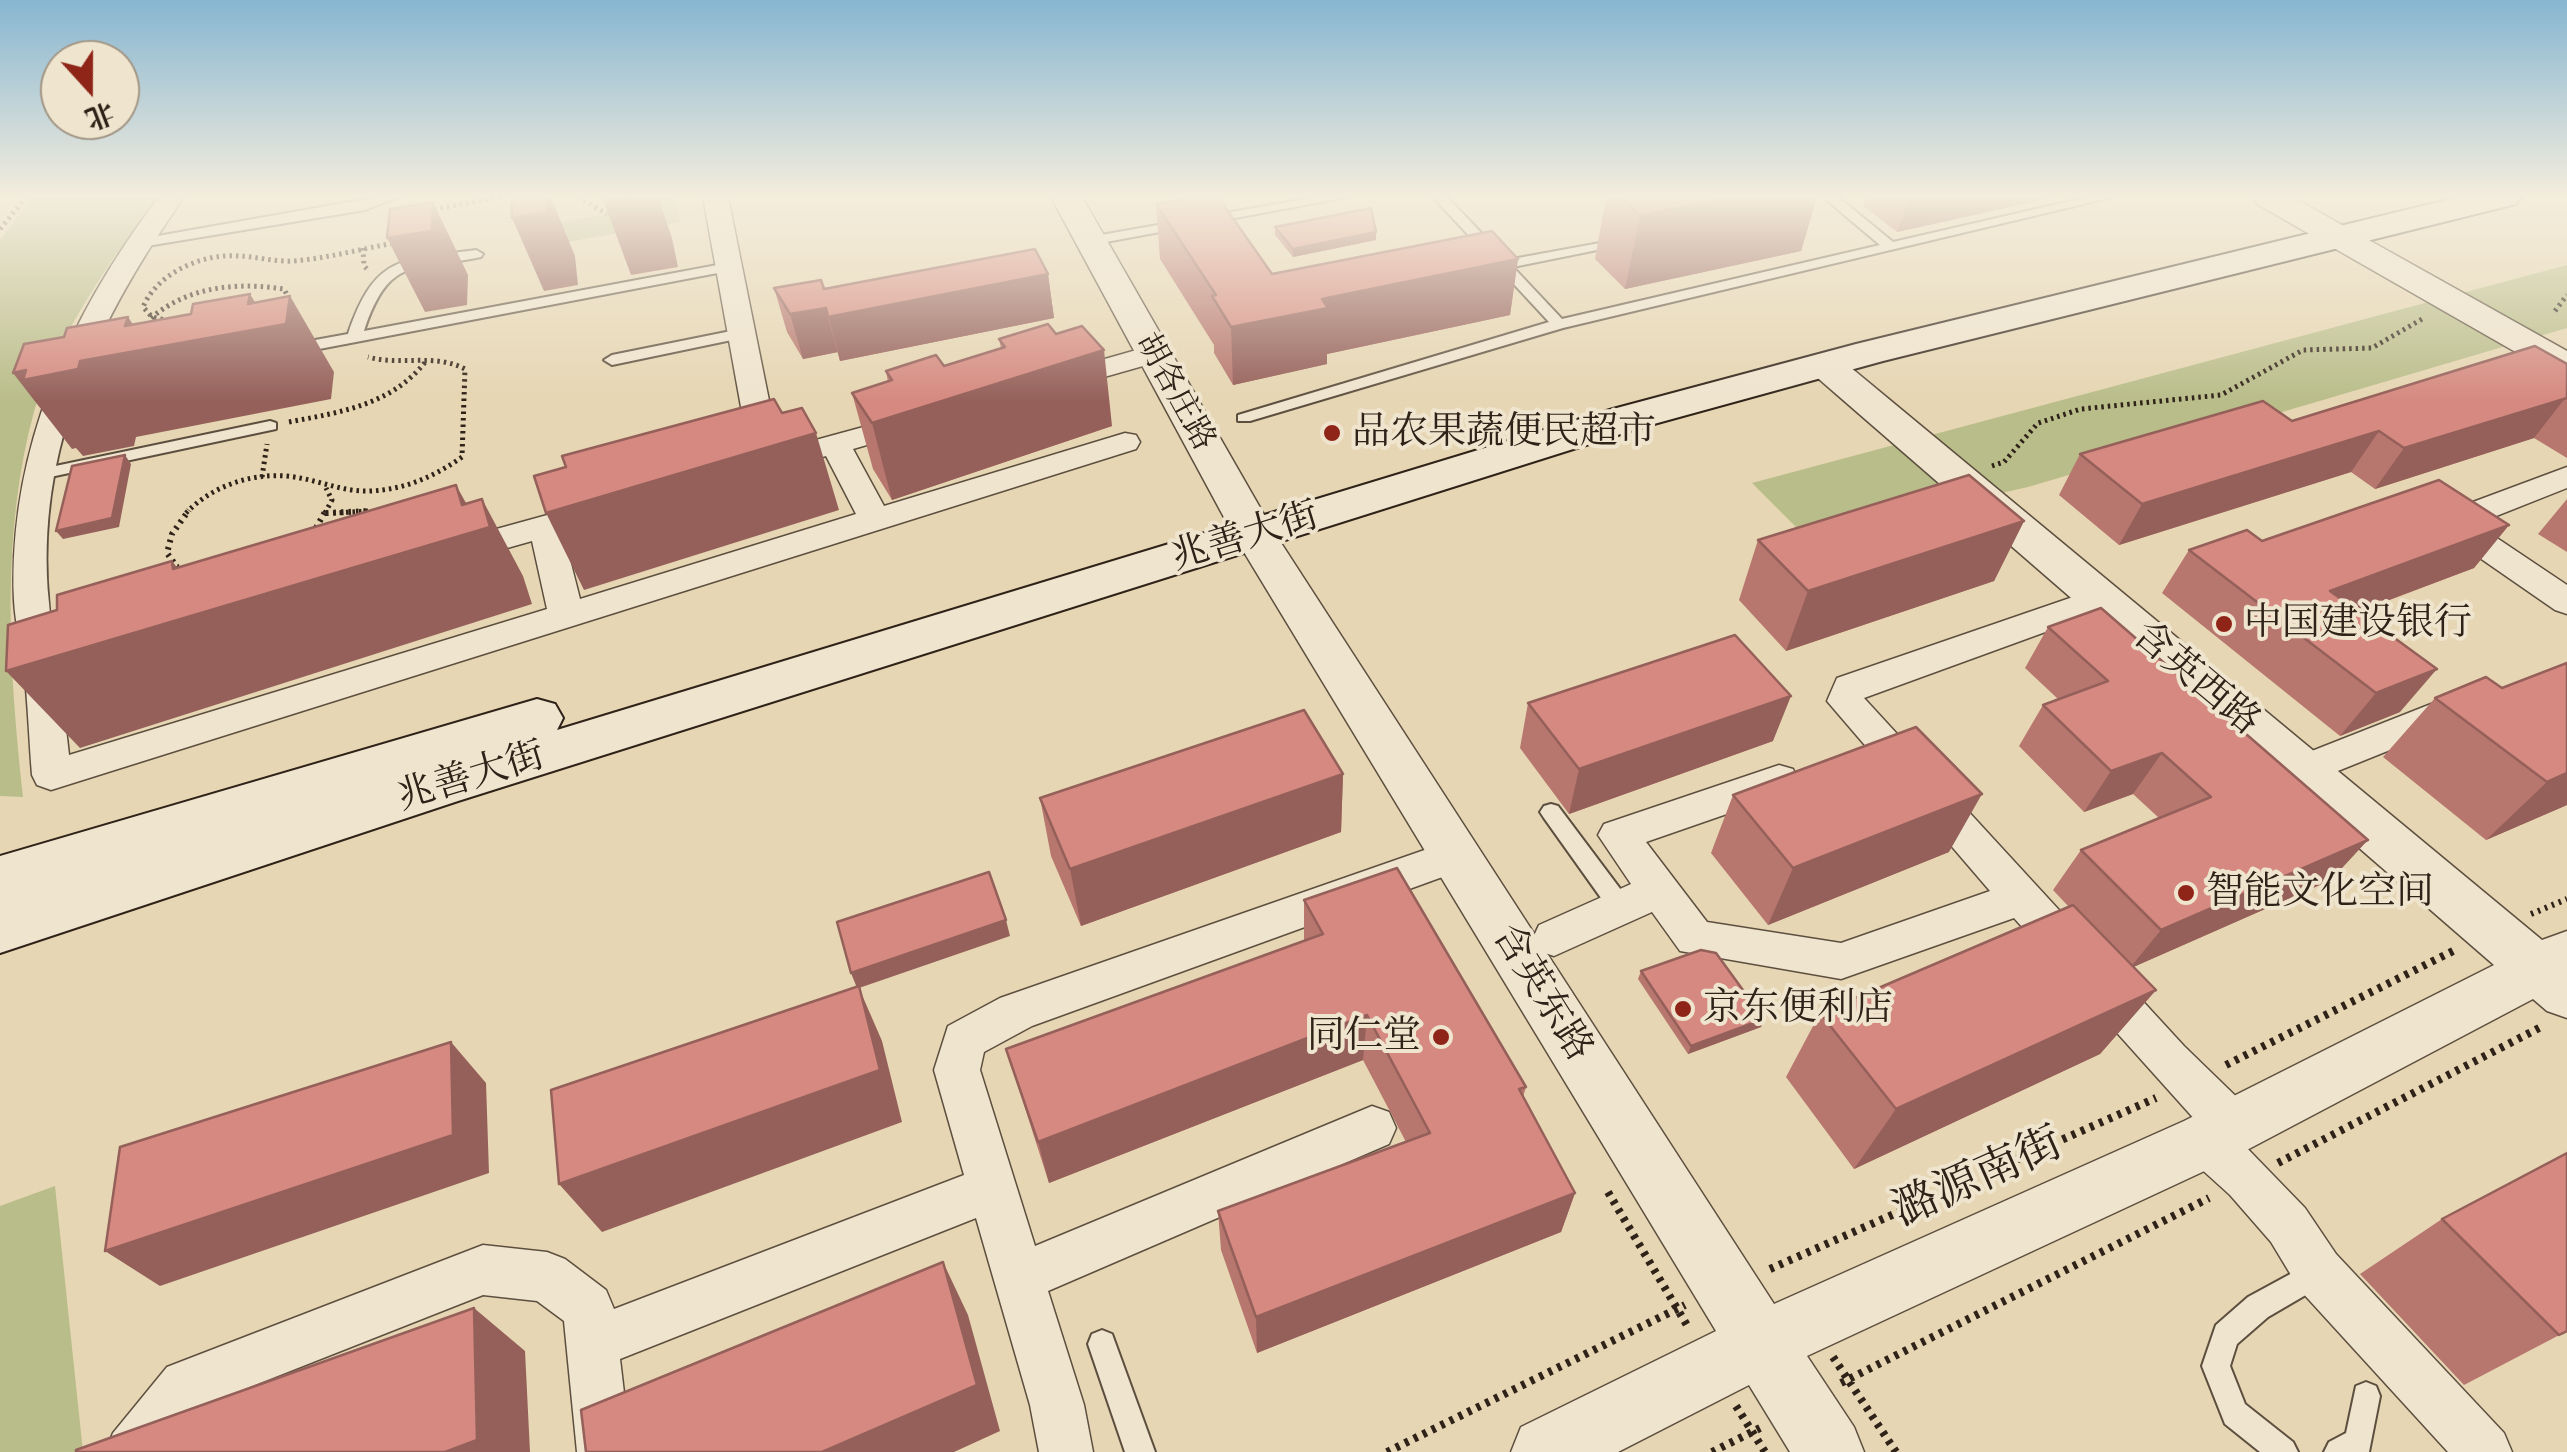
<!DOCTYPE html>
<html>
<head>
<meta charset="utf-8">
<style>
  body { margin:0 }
  #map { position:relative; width:2567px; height:1452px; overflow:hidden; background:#e6d6b3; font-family:"EB Garamond","Noto Serif SC",serif }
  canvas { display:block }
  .north { position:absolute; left:40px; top:40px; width:100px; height:100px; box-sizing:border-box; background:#efe4ce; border:2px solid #a29685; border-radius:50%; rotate:159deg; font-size:28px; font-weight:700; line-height:40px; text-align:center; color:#2f2218 }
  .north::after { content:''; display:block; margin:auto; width:35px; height:45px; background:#8f2418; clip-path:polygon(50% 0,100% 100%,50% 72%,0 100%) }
</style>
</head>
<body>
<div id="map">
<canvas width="2567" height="1452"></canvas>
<div class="north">北</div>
</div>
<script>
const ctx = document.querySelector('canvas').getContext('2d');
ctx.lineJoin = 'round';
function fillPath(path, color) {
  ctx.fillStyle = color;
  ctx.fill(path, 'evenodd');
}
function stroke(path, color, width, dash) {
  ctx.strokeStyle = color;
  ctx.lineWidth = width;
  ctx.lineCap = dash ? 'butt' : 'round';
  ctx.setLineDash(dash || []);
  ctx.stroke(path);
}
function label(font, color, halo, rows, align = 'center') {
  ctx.font = font + ' "EB Garamond","Noto Serif SC",serif';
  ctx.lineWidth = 8;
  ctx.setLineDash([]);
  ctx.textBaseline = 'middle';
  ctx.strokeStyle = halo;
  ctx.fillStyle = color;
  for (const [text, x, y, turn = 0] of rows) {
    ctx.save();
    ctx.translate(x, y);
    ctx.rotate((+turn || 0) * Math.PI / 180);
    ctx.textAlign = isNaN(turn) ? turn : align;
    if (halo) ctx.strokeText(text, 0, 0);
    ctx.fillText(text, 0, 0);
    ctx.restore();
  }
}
fillPath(new Path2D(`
  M33 197H159C109 261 61 331 35 408 0 533 9 669 23 797L0 796V240Z
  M651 197H675L680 222 562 243 560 222 637 209Z
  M2567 265V328L2028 487 1932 509 1814 545 1752 483Z
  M55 1186 83 1452H0V1206Z`), '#b9bd8a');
const service = new Path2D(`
  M378 197H399L365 210 135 248 128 244 135 240Z
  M1316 197H1348L1090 245 1083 241 1090 237Z
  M1433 197H1447L1507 260 1627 238V244L1513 267 1562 319 1880 245 1823 197H1838L1893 242 2088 197H2113L1563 328 1250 421H1238V415L1549 322Z
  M476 250 483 254 481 257C414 271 389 255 364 331L728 263 735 267 728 271 293 354 285 349 293 344 348 334C375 255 400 260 476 250Z
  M741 329 746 331V337L612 365 604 360 612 355Z
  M270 421 276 423V429L41 479 33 474 41 469Z
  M1551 804 1558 806 1627 898 1630 905 1627 912 1619 914 1611 912 1544 818 1540 812 1544 806Z
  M2318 1259 2328 1262 2331 1272 2328 1282 2268 1317 2237 1344 2230 1366 2245 1404 2293 1442 2298 1452H2260L2225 1424 2202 1366 2216 1325 2248 1297Z
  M1102 1330 1112 1334 1155 1452H1125L1088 1344 1092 1334Z
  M2366 1382 2376 1386 2380 1396 2369 1452H2324L2329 1442 2346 1433 2356 1386Z`);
const minor = new Path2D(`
  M159 197H184C98 320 34 448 49 603 53 654 64 704 69 755L547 609 532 541 454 563 442 560 437 552 442 544 598 501 609 504 614 511 609 518 563 532 580 599 856 514 826 456 771 472 760 469 758 459 749 451 703 197H728L779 450 911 414 922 417 926 423 922 429 853 449 884 506 1125 433 1136 435 1140 442 1136 449 51 790 37 785 32 775C29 739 28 703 24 668 21 645 15 623 14 600 8 450 70 314 159 197Z
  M1154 345 1164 348 1168 354 1164 360 1055 391 1045 388 1040 382 1045 376Z
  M2567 467V488L2476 524 2567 585V614L2555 610 2438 529 2434 522 2438 515Z
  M2102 587 2114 591 2119 599 2114 607 1864 698 2184 1046 2250 1110 2257 1126 2250 1142 2243 1144 2305 1208 2336 1254 2504 1433 2512 1452H2448L2300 1290 2271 1242 2230 1195 2188 1157 2181 1141 2188 1125 2197 1122 2014 918 1841 979 1680 951 1652 912 1554 956 1539 951 1533 938 1539 925 1631 884 1598 835 1604 824 1779 765 1793 769 1798 780 1793 791 1646 842 1707 922 1841 943 1990 891 1827 701 1837 678Z
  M2454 695 2467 699 2473 709 2467 719 2303 785 2289 780 2284 770 2289 760Z
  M1456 839 1470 843 1476 855 1470 867 1032 1026 984 1052 980 1070 1035 1246 1372 1106 1389 1112 1396 1128 1389 1144 1048 1291 1084 1405 1093 1452H1039L1030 1405 976 1218 620 1359 631 1452H577L564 1321 537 1301 483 1295 204 1405 167 1452H105L113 1433 167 1367 483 1245 547 1252 565 1259 606 1290 614 1309 964 1175 934 1070 948 1026 1000 998Z`);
const tertiary = new Path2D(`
  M1051 197H1082L1274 532 1774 1304 2184 1121 2494 965 1812 373 1807 365 1812 357 1825 354 1838 357 2542 940 2567 931V1018L2547 1011 2533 999 2226 1161 1807 1356 1854 1427 1864 1452H1790L1749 1385 1618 1452H1511L1521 1427 1716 1331 1233 534Z
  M2253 197H2292L2567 351V377L2554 374 2257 204Z`);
const secondary = new Path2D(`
  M2459 197H2521L2516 204 1883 361 1643 427 458 801 0 953V856L537 699 555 704 563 718 557 730 1613 409 1856 344Z`);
stroke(service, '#5d4f3f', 4);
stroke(minor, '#5d4f3f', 3);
stroke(tertiary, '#5d4f3f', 3);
stroke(secondary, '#2f2218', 4);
stroke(new Path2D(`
  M578 197 607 214
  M434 209 502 197
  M0 229 26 197
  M363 248 364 266 368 270
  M2555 311 2567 295
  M151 318C189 286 236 282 284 289L293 307
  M169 321 152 317 143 307C158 272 203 253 240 256 258 257 276 262 294 261 328 258 361 249 394 243
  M289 422C341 412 392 405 426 361
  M1992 466 2004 462 2038 423 2081 409 2221 395 2303 350 2372 348 2424 318
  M262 477 267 444
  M186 513C215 483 260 470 300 478 323 482 345 492 369 491 403 490 434 477 462 457L465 369C435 353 400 366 368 357
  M325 513 332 500 326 488
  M333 513 370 511`), '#2f2218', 5, [2.5, 4]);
stroke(new Path2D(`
  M326 513 370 511
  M316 528 326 510
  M186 569 177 567 167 553 172 534 189 510
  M2531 914 2567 899`), '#2f2218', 6, [2.5, 5]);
stroke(new Path2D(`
  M2226 1065 2457 949
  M2278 1163 2543 1026
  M1608 1192 1688 1327
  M1770 1269 2156 1098
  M1833 1357 1896 1452
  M1841 1383 2209 1198
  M1736 1406 1765 1452
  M1387 1452 1685 1305
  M1712 1452 1760 1428`), '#2f2218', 8, [4, 6]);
fillPath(service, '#efe4ce');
fillPath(minor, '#efe4ce');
fillPath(tertiary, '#efe4ce');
fillPath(secondary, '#efe4ce');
fillPath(new Path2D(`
  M1606 197H1817L1801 251 1625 289 1595 259Z
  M1866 197H2055L1897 232 1863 206Z
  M1156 204 1272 274 1518 259 1510 315 1327 354V364L1233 385 1214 353V345L1160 259Z
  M1275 227 1376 240 1293 257 1275 235Z
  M1048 274 1054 318 840 361 838 352 803 359 787 332 774 288 824 289Z
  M999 339 1112 426 892 500 873 469 852 393 888 382 886 371 944 366 1001 348Z
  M2567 364V458L2534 438 2375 489 2351 472 2119 545 2059 495 2080 454 2292 421Z
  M2567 499V552L2538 534Z
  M2024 521 1994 581 1786 651 1739 600 1758 540Z
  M2509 525 2474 568 2358 612 2400 712 2340 736 2162 593 2189 550 2262 541Z
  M2048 627 2331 880 2133 967 2156 990 2100 1054 1854 1169 1786 1077 1820 1013 2069 907 2053 890 2081 850 2159 818 2133 794 2084 812 2019 746 2043 705 2058 699 2025 668Z
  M2567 663V805L2486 840 2383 757 2435 698 2502 688Z
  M1528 703 1773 741 1569 814 1520 748Z
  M1343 774 1341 832 1081 926 1051 856 1040 798Z
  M1733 795 1949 852 1768 925 1711 853Z
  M1304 900 1526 1087 1523 1097 1575 1193 1561 1232 1257 1353 1221 1250 1218 1211 1406 1142 1363 1060 1049 1183 1006 1049 1304 941Z
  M1641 971 1764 1019 1761 1027 1688 1054 1638 979Z
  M2442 1219 2567 1331 2464 1385 2360 1274Z`), '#b7766e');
fillPath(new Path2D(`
  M546 197H551L575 256 578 285 544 291 512 218Z
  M634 197H658L672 238 678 267 631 275 604 202Z
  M1729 197H1817L1801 251 1625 289 1640 216Z
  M1909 197H2055L1897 232Z
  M433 202 468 275 467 305 425 312 387 238Z
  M1376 232V240L1293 257V249Z
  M1518 259 1510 315 1327 354V364L1233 385 1231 327 1322 299Z
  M1048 274 1054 318 840 361 828 317Z
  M250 294 270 327 290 296 334 372 331 399 136 437 134 446 83 456 76 448 72 449 13 373 80 361 125 326 128 317 149 348 248 304Z
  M826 308 838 352 803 359 790 314Z
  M1104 350 1112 426 892 500 872 423Z
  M2566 397 2534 438 2375 489 2404 448Z
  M2379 431 2351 472 2119 545 2142 504Z
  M816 433 839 510 584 590 546 513Z
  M125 455 131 464 119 527 63 539 56 531Z
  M456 485 481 530 482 499 523 576 532 604 80 748 6 671 173 569 172 561 210 610 462 505Z
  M2024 521 1994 581 1786 651 1808 591Z
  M2509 525 2474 568 2298 634 2330 591Z
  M2437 669 2400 712 2340 736 2376 693Z
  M1791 696 1773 741 1569 814 1579 769Z
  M2162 753 2133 794 2084 812 2111 771Z
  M2567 773V805L2486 840 2547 782Z
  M1343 774 1341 832 1081 926 1070 869Z
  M1982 794 1949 852 1768 925 1793 868Z
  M2368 840 2331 880 2129 969 2161 930Z
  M1006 920 1010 936 859 988 882 1041 902 1122 602 1232 559 1184 857 988 851 973Z
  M2156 990 2100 1054 1854 1169 1896 1109Z
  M1367 1015 1363 1060 1049 1183 1038 1142Z
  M1764 1019 1761 1027 1688 1054 1691 1046Z
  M451 1042 486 1083 489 1173 160 1286 105 1251Z
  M1575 1193 1561 1232 1257 1353 1256 1317Z
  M943 1262 968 1315 1000 1431 954 1452H822Z
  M474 1308 525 1351 530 1452H445Z`), '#95605a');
const building = new Path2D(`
  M511 197H546L547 212 512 218Z
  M603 197H634L604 202Z
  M1189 197H1218L1272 274 1492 231 1518 259 1322 299 1328 308 1231 327 1212 296 1216 295 1156 204Z
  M1620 197H1729L1640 216Z
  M433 202 432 231 387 238 390 209Z
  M1371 208 1376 232 1293 249 1275 227Z
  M1035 249 1048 274 828 317 826 308 790 314 774 288 821 280 824 289Z
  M250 294 248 304 290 296 286 324 80 361 78 369 23 380 26 370 13 373 24 344 64 337 67 328 128 317 125 326 191 314 193 304Z
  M1048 324 1056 334 1082 326 1104 350 872 423 852 393 892 380 886 371 936 355 944 366 1005 347 999 339Z
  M2535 346 2567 364V398L2404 448 2379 431 2142 504 2080 454 2263 401 2292 421Z
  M774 399 782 413 802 408 816 433 546 513 534 476 566 467 562 456Z
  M125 455 112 518 56 531 72 466Z
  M1969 475 2024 521 1808 591 1758 540Z
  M2439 480 2509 525 2330 591 2437 669 2376 693 2189 550 2247 530 2262 541Z
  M456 485 462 505 482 499 490 527 6 671 8 625 57 610V595L172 561 173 569Z
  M2101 608 2368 840 2161 930 2081 850 2211 797 2162 753 2111 771 2043 705 2108 681 2048 627Z
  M1735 635 1791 696 1579 769 1528 703Z
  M2567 663V773L2547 782 2435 698 2486 677 2502 688Z
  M1304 710 1343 774 1070 869 1040 798Z
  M1916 727 1982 794 1793 868 1733 795Z
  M1397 868 1526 1087 1519 1089 1575 1193 1256 1317 1218 1211 1430 1133 1367 1015 1038 1142 1006 1049 1323 934 1304 900Z
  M989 872 1006 920 851 973 837 922Z
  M2073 905 2156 990 1896 1109 1820 1013Z
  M1701 950 1716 953 1764 1019 1691 1046 1641 971Z
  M859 986 880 1070 559 1184 551 1090Z
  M451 1042 453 1135 105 1251 120 1147Z
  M2567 1153V1331L2559 1335 2442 1219Z
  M943 1262 977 1385 822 1452H586L581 1410Z
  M474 1308 477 1440 445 1452H76V1450Z`);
fillPath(building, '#d58980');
stroke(building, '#95605a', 2.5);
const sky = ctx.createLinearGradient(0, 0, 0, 401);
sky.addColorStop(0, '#87b6d1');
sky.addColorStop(0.49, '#f4eddd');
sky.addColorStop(1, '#f4eddd00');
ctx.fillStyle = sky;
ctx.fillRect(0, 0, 2567, 401);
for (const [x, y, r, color] of [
  [1332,433,10,"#8f2418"],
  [2224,624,10,"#8f2418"],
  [2186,893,10,"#8f2418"],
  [1683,1009,10,"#8f2418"],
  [1441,1037,10,"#8f2418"]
]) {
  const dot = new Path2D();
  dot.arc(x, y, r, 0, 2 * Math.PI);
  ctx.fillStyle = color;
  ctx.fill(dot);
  stroke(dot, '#efe4ce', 4);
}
label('32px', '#2f2218', '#efe4ce', [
  ["胡各庄路",1175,392,61]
]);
label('38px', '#2f2218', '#efe4ce', [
  ["品农果蔬便民超市",1352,433],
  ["中国建设银行",2244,624],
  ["智能文化空间",2206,893],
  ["京东便利店",1703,1009],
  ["同仁堂",1421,1037,"right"]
], 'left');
label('38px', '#2f2218', '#efe4ce', [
  ["兆善大街",1245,537,-17],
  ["含英西路",2196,679,40],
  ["兆善大街",471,777,-17],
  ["含英东路",1542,993,58]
]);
label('45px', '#2f2218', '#efe4ce', [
  ["潞源南街",1978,1178,-24]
]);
</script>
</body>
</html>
